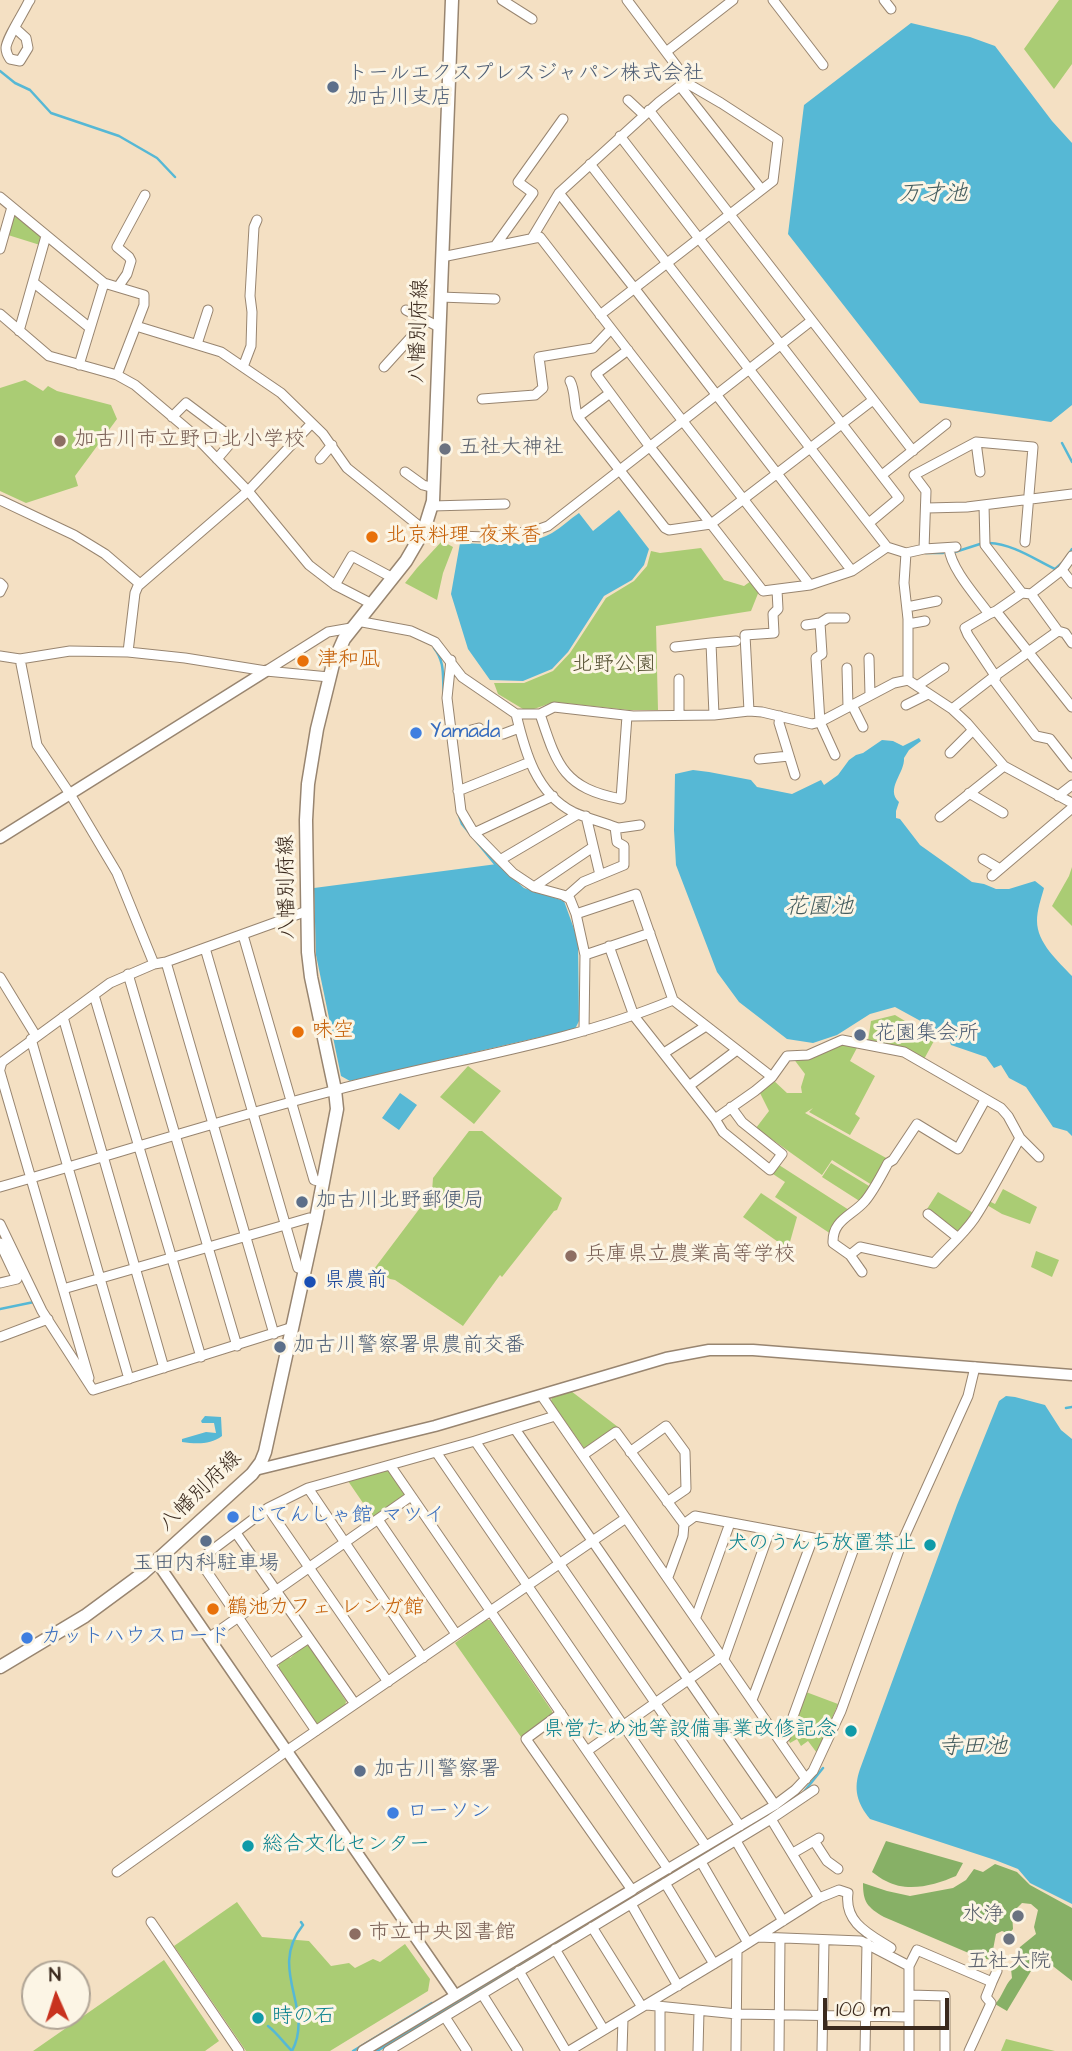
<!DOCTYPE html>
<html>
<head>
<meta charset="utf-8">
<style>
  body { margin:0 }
  #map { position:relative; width:1072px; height:2051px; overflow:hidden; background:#f4e0c3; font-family:"Architects Daughter",sans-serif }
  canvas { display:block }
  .north { position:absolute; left:21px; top:1960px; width:70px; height:70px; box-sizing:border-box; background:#fcf5e5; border:2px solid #afa495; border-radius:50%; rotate:357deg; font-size:19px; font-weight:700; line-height:28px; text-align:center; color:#3b2a1e }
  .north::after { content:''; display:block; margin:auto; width:24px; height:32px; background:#c8321e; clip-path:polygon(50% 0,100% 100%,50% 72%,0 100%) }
  .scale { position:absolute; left:823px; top:1998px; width:126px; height:32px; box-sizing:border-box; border:4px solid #3b2a1e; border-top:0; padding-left:9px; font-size:21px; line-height:24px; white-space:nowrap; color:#3b2a1e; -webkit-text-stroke:5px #fcf5e5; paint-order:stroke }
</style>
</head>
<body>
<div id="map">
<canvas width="1072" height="2051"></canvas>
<div class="north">N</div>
<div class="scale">100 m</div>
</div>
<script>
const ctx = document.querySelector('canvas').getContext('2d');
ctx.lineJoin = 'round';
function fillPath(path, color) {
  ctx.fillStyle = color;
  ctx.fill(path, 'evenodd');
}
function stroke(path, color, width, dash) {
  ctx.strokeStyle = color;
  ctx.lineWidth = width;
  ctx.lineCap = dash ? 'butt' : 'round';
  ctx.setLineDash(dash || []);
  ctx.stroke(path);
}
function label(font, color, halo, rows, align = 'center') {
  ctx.font = font + ' "Architects Daughter","Klee One",sans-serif';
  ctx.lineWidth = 6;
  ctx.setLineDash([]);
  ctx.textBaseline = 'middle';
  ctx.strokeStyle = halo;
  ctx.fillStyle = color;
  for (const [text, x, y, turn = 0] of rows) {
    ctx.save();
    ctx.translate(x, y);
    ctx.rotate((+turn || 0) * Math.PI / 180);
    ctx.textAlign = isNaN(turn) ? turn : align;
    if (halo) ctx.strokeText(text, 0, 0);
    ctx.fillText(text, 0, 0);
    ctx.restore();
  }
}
fillPath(new Path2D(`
  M1059 0H1072V64L1054 89 1024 49Z
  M14 215 42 237 40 245 8 235Z
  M25 380 43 391 48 386 57 391 111 405 117 419 75 476 78 486 26 503 0 491V388Z
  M442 541 453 547 443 573 437 600 405 583 417 568Z
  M701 548 724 580 744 586 751 581 759 591 751 611 656 626 658 710H629L554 702 534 709H523L498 694 494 683H524L553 671 570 653 606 598 634 581 647 566 651 551 660 553Z
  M1072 867V926L1052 906 1069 876Z
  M895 1015 935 1039 923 1061 868 1041 871 1021Z
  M839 1044H859L850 1061 875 1076 855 1114 860 1118 850 1135 809 1112 813 1108 805 1113 888 1159 872 1185 832 1160 822 1175 756 1128 769 1111 760 1093 772 1079 787 1093H802L801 1087 805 1074 793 1058Z
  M468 1066 501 1091 474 1124 440 1097Z
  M469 1131H482L562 1198 557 1210 554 1211 502 1277 500 1275 463 1326 395 1280 390 1279 374 1269 432 1192 433 1178Z
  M831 1163 869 1186V1189L861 1202 822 1177Z
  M779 1165 849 1210 831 1234 775 1197 785 1182 773 1174Z
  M1003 1189 1037 1207 1030 1224 1002 1214 987 1205 989 1201 995 1204Z
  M938 1192 975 1214 959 1234 927 1209Z
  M761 1193 797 1217 788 1249 743 1217Z
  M1036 1251 1059 1260 1052 1277 1031 1267Z
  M571 1391 618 1427 588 1448H584L551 1401 552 1397Z
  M388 1470 406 1496 374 1519 348 1481Z
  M486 1620H490L552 1711 553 1714 521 1737 455 1643Z
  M305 1645 309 1646 346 1701 345 1707 320 1724 316 1723 279 1669V1663L288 1656 290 1658Z
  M806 1692 838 1704 817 1753 808 1741 801 1746 797 1739 790 1743 788 1739Z
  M237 1902 262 1937 309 1941 331 1966 349 1963 355 1968 373 1959 380 1962 405 1944 430 1979 428 1991 330 2051H246L174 1946Z
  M164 1960 219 2041 205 2051H33Z
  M1006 2039 1055 2051H1001Z`), '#aacc74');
fillPath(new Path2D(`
  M886 1841 963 1863 956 1876C935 1885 908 1893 886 1881 881 1879 877 1875 872 1872Z
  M995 1864 1017 1872 1030 1885 1072 1908V1981L1040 1956 1007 2011 995 2004C1003 1996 1004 1986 1012 1978L1011 1969 1020 1947 1036 1934 1034 1927 1038 1910 1031 1904 1022 1903 1012 1913 1013 1929 1009 1934 1002 1931 996 1934 991 1960 978 1957 884 1917C867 1907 863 1902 863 1883L887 1891 910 1896 953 1888 966 1880 974 1869 983 1872Z`), '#87b066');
fillPath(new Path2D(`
  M911 23 970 37 995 46 1052 121 1072 143V405L1051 422 920 403 788 234 804 105Z
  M619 510 649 549 644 565 632 580 604 596 568 652 552 669 523 681 490 680 468 649 451 594 460 543C488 544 527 548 552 533 562 527 570 519 579 513L593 531Z
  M919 738 921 741 909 750 904 758C905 773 885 789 899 802L896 811V818L900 819 920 845 972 882 984 884 996 889H1009L1035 881 1044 888C1041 899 1037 910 1037 921 1037 943 1058 961 1072 976V1136L1067 1131 1053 1127 1026 1087 1009 1078 1001 1065 994 1068 986 1057 951 1045 948 1036 895 1007 870 1014 837 1035 813 1043 787 1039 739 1002 717 972 676 865 674 830 675 774 693 770 709 772 751 780 757 787 792 794 821 780 824 785 838 775 849 760 856 755 863 753 882 740 893 741 903 746Z
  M497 864 524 888 564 901 578 940 579 1021 575 1029 350 1081 341 1076 316 955 314 888Z
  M400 1093 417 1105 399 1130 382 1118Z
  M1006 1396 1015 1397 1045 1405 1061 1430 1072 1439V1904L1030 1883 1018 1869 995 1860 870 1819C857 1803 853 1789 860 1769L957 1505 999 1401Z
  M205 1416 221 1417 222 1436C210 1445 196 1444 182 1442V1439L206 1432 216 1433 214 1423H202L201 1421Z`), '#56b8d5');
stroke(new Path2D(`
  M0 71 15 83 30 90 51 113 119 136 157 158 175 177
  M1062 443 1072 462
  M989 543C1013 544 1034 559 1055 569L1062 563
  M955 552 980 544
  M926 553H943
  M1068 555 1072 549
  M434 648C446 663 442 678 444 696
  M457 810 462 824 495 864
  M0 1309 34 1302
  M1066 1408 1072 1407
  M803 1793 823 1768
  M268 2026C277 2033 283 2042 292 2051
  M292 2051C315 2008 267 1970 303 1925L301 1922
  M353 2051 432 2003
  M377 2051 583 1928`), '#56b8d5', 2.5);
const minor = new Path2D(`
  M502 0 532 19
  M773 0 823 65
  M884 0 891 9
  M15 28 26 38 28 48 20 61 10 59C8 56 6 52 6 48 6 39 24 12 28 3L30 0
  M666 52 733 0
  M680 86 761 189
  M628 100 644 115
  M649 110 913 451
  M620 136 899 498 869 523
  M590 164 887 547
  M559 193 635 289 852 571
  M0 197 104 283 79 365
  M532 238 559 193 659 102 685 82
  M495 246 533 193 518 182 563 119
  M0 249 12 207
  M442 257 540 237 810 585
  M33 282 90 328
  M104 283 144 295V305L117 375
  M118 287 127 274 131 261 129 257 117 247 145 195
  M440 297 495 299
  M406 310 439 327
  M0 314 49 356 117 375 135 385 193 434 248 491 309 565 335 585 372 604
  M600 315 773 181 778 140 721 103 685 82 678 68 627 0
  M136 326 221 352 281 393 323 434 347 468 424 530 458 536 486 537 534 531 548 526 811 321
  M19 331 46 236
  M197 344 208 310
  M628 350 596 374 650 447 711 524 873 400
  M243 367 251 346 252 312 250 296 254 227 257 220
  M384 367 423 324 424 319
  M570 381C576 392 573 405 578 417L665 528 669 530 711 524 763 591 810 585 852 571 887 547 906 553 924 549 956 547
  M482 399 535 395 543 388 539 357 593 348 611 329
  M172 417 186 403 234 439 217 459
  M578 417 610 393
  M976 442 980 472
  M320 459 332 445
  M405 472 423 485 434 488
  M882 475 946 424
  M0 500 74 535 105 554 140 584
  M984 505 985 545 1022 593
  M432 506 505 504
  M927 508 967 507 1072 494
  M949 548C951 569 976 596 989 614L996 611 1072 707
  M924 549 926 491 914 475 976 442 1033 447 1025 542
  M906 553 904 583 908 619V680
  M1062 570 1072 583
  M0 583 3 586 0 592
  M335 585 352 556 393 578
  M1031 594 1058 631 1065 633 1072 643
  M907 607 937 601
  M996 611 1022 593 1031 594 1062 570 1072 556
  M989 614 965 628 968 635 996 677
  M357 621 411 631 435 642 462 677 516 714H540L554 707 633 716 714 715 749 711 762 712 812 724 820 722 894 683 908 680 952 709 967 723 1004 766 1072 803
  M908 624 925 621
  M806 625 820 623
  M675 647 711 643
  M128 652 135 593 138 586 248 491 311 424
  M0 656 20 659 70 651 128 652 185 658 266 671 329 677
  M869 658 870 695
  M20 659 37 745 70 794 117 873 154 964
  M451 660 447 698 461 811 474 833 513 873 534 887 563 895 570 899 576 914 585 955 584 1031
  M847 668 848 707
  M266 671 328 632 351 628
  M992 678 1036 736 1050 739 1072 767
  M679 679V715
  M917 686 944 668
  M852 705 863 727
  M906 705 928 694
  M952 709 992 678 1058 631
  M749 711 745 635 774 633 773 614 778 609 777 590
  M516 714C525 752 536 793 573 812 586 818 602 822 615 827L617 842 624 846V865L583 882 566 897
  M540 714C557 765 563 788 621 799L627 716
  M714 715 711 643 736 641
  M780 716 779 723 795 775
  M503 734 519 728
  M452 735 479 728
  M950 753 973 730
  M835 755 820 722 816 658 822 654 820 623 828 618H845
  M759 759 789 756
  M458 791 530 762
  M969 793 1003 813
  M1058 796 1072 785
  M586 816 600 875
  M940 817 1004 766
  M615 827 619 828 640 825
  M474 833 553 796
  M983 859 1000 869
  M500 860 578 814
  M992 876 1072 808
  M534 887 593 847
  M576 914 636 894 673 1000 772 1077
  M243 935 314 1180 323 1182
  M609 946 634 1016 715 1119 755 1091 772 1077 787 1056 808 1055 842 1040 904 1052 1001 1108 1008 1116 1020 1138 1039 1157
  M205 948 298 1268 305 1270
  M585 955 650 933
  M166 962 274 1334
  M128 974 237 1346
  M0 977 36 1036
  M94 995 201 1357
  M63 1017 164 1368
  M31 1039 129 1379
  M664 1053 706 1026
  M0 1069 2 1062 110 983 154 964 166 962 307 911
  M0 1072 89 1378
  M689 1086 737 1050
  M715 1119 723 1132 770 1170 782 1154 742 1122 731 1107
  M0 1187C112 1155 223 1119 336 1090 448 1060 565 1045 673 1000
  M928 1214 957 1237
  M0 1224 42 1311 93 1390 293 1327
  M0 1243 17 1279 0 1283
  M850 1255 860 1247 934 1263C947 1248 963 1235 974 1219 991 1193 1005 1165 1020 1138
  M862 1272 850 1255 833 1243C832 1220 852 1216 865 1201 874 1190 881 1176 888 1163L893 1160 917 1124 958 1149 985 1100
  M63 1289 285 1225 309 1218 316 1219
  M0 1337 48 1319
  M541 1395 806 1779
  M515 1429 775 1805
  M475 1441 740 1826
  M436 1452 706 1846
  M630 1452 666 1426 685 1452 686 1489 667 1502
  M583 1455 616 1432 684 1524 683 1536 668 1577
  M390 1465 668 1869
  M308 1488 423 1658
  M268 1508 388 1682
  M379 1521 456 1634
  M684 1524 695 1516 813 1538 902 1542
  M236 1533 355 1704
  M696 1617 730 1523
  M210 1637 411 1496
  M724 1659 770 1530
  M270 1664 309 1638
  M752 1700 813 1538
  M561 1713 526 1739 632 1890 775 1805 795 1790 813 1771 841 1711 902 1542 968 1396 975 1367
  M316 1731 199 1560 268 1508 308 1488 475 1441 555 1416
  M781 1741 786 1736 857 1540
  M587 1751 722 1656
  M771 1819 814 1790
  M736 1841 783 1921
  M814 1841 827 1861 838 1869
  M793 1853 819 1838
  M701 1862 748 1943
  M117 1872 288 1750 626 1518
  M665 1883 714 1964
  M631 1904 678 1986
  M151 1922 239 2051
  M592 1927 642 2007
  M758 1937 861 1941 909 1966V2051
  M555 1949 604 2030
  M909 1966 917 1950 992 1982 986 1997 991 2003 969 2051
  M519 1971 566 2051
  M992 1982 997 1971
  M482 1994 518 2051
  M910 1995 945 1996V2051
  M647 2005 737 2014 909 2017
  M445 2017 467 2051
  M388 2051 771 1819 819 1898
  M569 2051 737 1950 819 1898 839 1890 848 1893C844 1923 869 1934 891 1948
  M622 2051 623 2019
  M660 2051V2008
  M698 2051 699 2011
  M736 2051 737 1950
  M779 2051 780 1938
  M822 2051 824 1941
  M865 2051 867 1943`);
const tertiary = new Path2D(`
  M0 838 266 671
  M255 1470 435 1426 666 1358 709 1350H753L1072 1375
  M156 1561 455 1995
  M363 2051 632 1890`);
const secondary = new Path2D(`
  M0 1667 85 1616 142 1574 252 1474 261 1462 265 1452 316 1219 337 1109 335 1090 311 977 308 952 306 820 308 784 317 729 333 664 344 639 406 561 424 530 433 501 452 0`);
stroke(minor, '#988570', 11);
stroke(tertiary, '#988570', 13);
stroke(secondary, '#988570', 15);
stroke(minor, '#fff', 9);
stroke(tertiary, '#fff', 10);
stroke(secondary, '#fff', 12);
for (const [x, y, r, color] of [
  [333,87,7,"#5c6f8a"],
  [60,441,7,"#8d6e63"],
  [445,449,7,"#6b7280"],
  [372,537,7,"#e8710a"],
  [303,661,7,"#e8710a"],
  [416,733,7,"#3f7fe0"],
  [298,1032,7,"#e8710a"],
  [860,1035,7,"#5c6f8a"],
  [302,1202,7,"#5c6f8a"],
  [571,1256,7,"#8d6e63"],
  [310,1282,7,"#1a4fb4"],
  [280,1347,7,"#5c6f8a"],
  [233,1517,7,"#3f7fe0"],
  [206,1541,7,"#5c6f8a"],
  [930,1545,7,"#0f9aa8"],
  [213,1609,7,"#e8710a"],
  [27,1638,7,"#3f7fe0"],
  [851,1731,7,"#0f9aa8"],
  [360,1771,7,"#5c6f8a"],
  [393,1813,7,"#3f7fe0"],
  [248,1846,7,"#0f9aa8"],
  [1018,1916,7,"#6b7280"],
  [355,1934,7,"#8d6e63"],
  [1009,1939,7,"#6b7280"],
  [258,2018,7,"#0f9aa8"]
]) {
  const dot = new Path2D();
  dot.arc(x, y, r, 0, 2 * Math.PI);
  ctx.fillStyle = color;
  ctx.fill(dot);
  stroke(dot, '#fcf5e5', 2.5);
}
label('21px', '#4e5e75', '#fcf5e5', [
  ["トールエクスプレスジャパン株式会社",347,75],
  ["加古川支店",347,99],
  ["花園集会所",874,1035],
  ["加古川北野郵便局",316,1202],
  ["加古川警察署県農前交番",294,1347],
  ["玉田内科駐車場",206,1565,"center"],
  ["加古川警察署",374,1771]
], 'left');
label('21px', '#3b2a1e', '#fcf5e5', [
  ["八幡別府線",420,331,-88],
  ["八幡別府線",288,887,-91],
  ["八幡別府線",201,1492,-44]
]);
label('21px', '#785e54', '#fcf5e5', [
  ["加古川市立野口北小学校",74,441],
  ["兵庫県立農業高等学校",585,1256],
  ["市立中央図書館",369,1934]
], 'left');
label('21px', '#5b616d', '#fcf5e5', [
  ["五社大神社",459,449],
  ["水浄",1004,1916,"right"],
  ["五社大院",1009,1963,"center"]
], 'left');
label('21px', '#c56008', '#fcf5e5', [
  ["北京料理 夜来香",386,537],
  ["津和凪",317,661],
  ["味空",312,1032],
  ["鶴池カフェ レンガ館",227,1609]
], 'left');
label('21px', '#575234', '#fcf5e5', [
  ["北野公園",614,666]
]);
label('21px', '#366cbe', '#fcf5e5', [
  ["Yamada",430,733],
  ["じてんしゃ館 マツイ",247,1517],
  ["カットハウスロード",41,1638],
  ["ローソン",407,1813]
], 'left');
label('21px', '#164399', '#fcf5e5', [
  ["県農前",324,1282]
], 'left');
label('21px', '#0d838f', '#fcf5e5', [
  ["犬のうんち放置禁止",916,1545],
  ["県営ため池等設備事業改修記念",837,1731],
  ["総合文化センター",262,1846,"left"],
  ["時の石",272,2018,"left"]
], 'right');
label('italic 23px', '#445c5e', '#fcf5e5', [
  ["万才池",933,195],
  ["花園池",819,908],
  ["寺田池",973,1748]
]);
</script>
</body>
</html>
